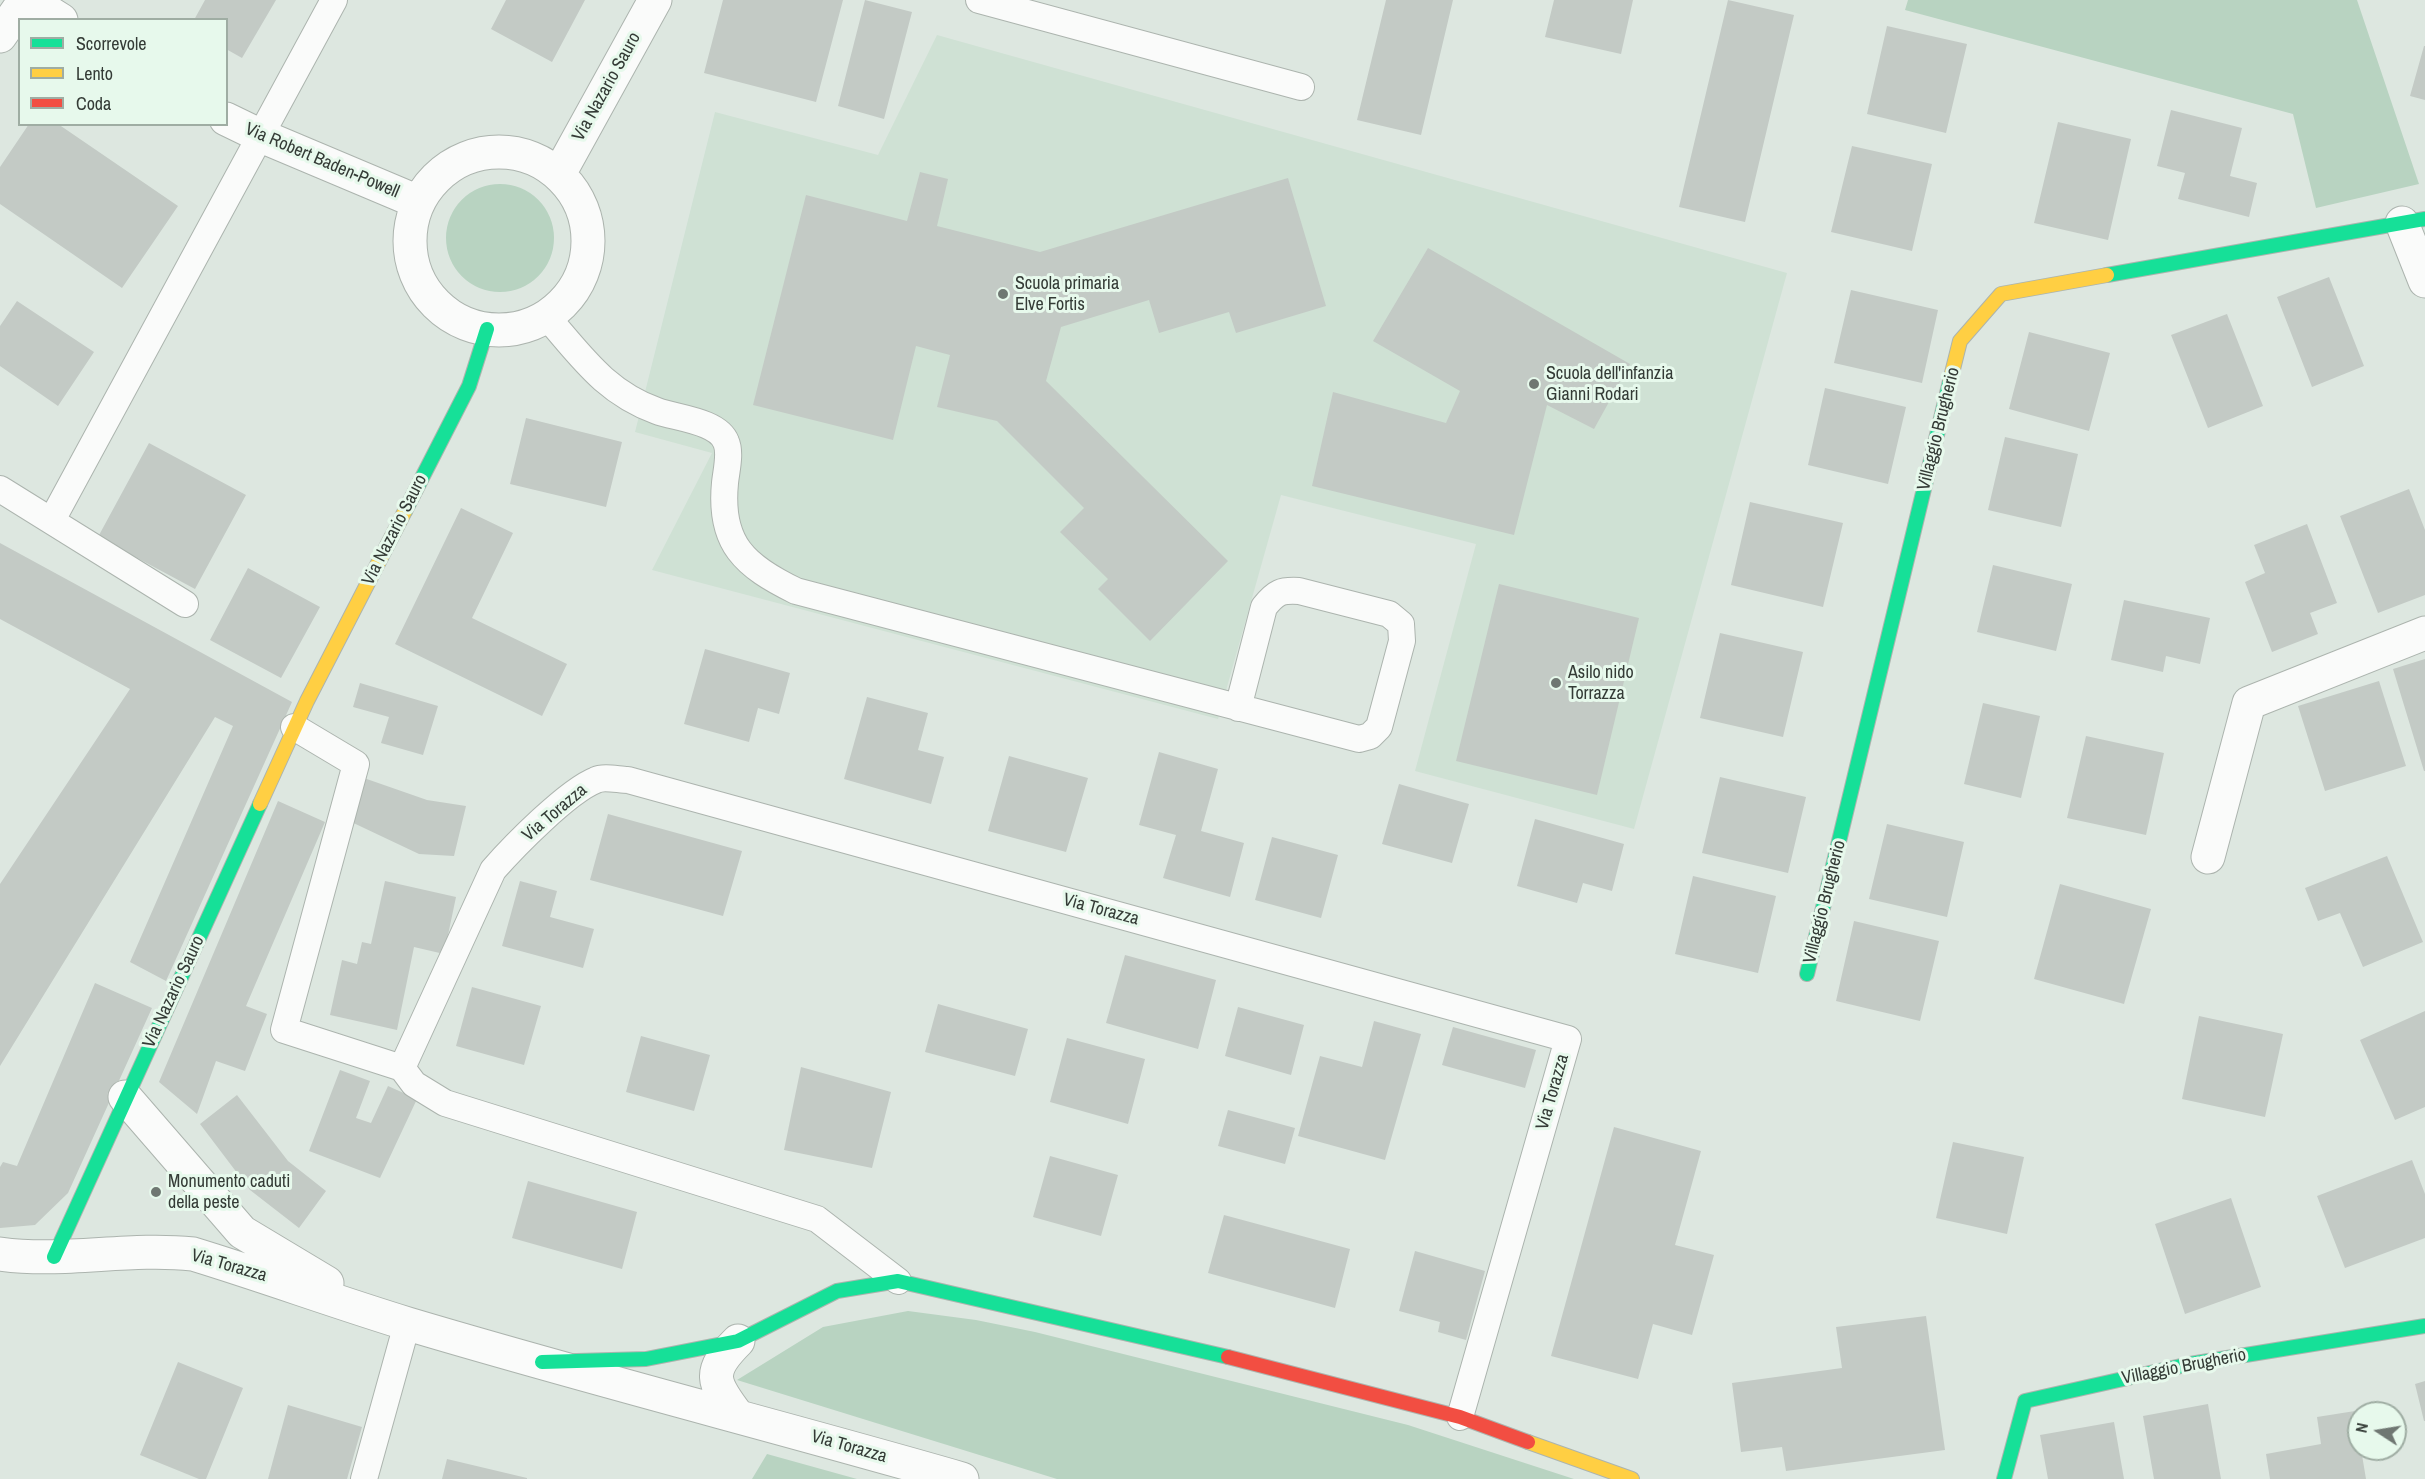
<!DOCTYPE html>
<html>
<head>
<meta charset="utf-8">
<style>
  body { margin:0 }
  #map { position:relative; width:2425px; height:1479px; overflow:hidden; background:#dde7e0; font-family:"Archivo Narrow",sans-serif }
  canvas { display:block }
  .legend { position:absolute; left:18px; top:18px; width:210px; height:108px; box-sizing:border-box; background:#e7f9ec; border:2px solid #9fada3; margin:0; padding:8px 10px; list-style:none; font-size:18px; color:#343b36 }
  .legend li { display:flex; align-items:center; gap:12px; height:30px }
  .legend b { width:30px; border:2px solid #9fada3 }
  .north { position:absolute; left:2347px; top:1401px; width:60px; height:60px; box-sizing:border-box; background:#e7f9ec; border:2px solid #9fada3; border-radius:50%; rotate:282deg; font-size:16px; font-weight:700; line-height:24px; text-align:center; color:#343b36 }
  .north::after { content:''; display:block; margin:auto; width:21px; height:27px; background:#6f7772; clip-path:polygon(50% 0,100% 100%,50% 72%,0 100%) }
</style>
</head>
<body>
<div id="map">
<canvas width="2425" height="1479"></canvas>
<ul class="legend">
<li><b style="height:8px;background:#16e098"></b>Scorrevole</li>
<li><b style="height:8px;background:#ffcf43"></b>Lento</li>
<li><b style="height:8px;background:#f24e42"></b>Coda</li>
</ul>
<div class="north">N</div>
</div>
<script>
const ctx = document.querySelector('canvas').getContext('2d');
ctx.lineJoin = 'round';
function fillPath(path, color) {
  ctx.fillStyle = color;
  ctx.fill(path, 'evenodd');
}
function stroke(path, color, width, dash) {
  ctx.strokeStyle = color;
  ctx.lineWidth = width;
  ctx.lineCap = dash ? 'butt' : 'round';
  ctx.setLineDash(dash || []);
  ctx.stroke(path);
}
function label(font, color, halo, rows, align = 'center') {
  ctx.font = font + ' "Archivo Narrow",sans-serif';
  ctx.lineWidth = 6;
  ctx.setLineDash([]);
  ctx.textBaseline = 'middle';
  ctx.strokeStyle = halo;
  ctx.fillStyle = color;
  for (const [text, x, y, turn = 0] of rows) {
    ctx.save();
    ctx.translate(x, y);
    ctx.rotate((+turn || 0) * Math.PI / 180);
    ctx.textAlign = isNaN(turn) ? turn : align;
    if (halo) ctx.strokeText(text, 0, 0);
    ctx.fillText(text, 0, 0);
    ctx.restore();
  }
}
fillPath(new Path2D(`
  M937 35 1787 273 1634 829 1415 771 1476 544 1281 495 1218 719 652 570 712 453 635 432 715 112 878 155Z`), '#cfe1d4');
fillPath(new Path2D(`
  M1908 0H2357L2419 184 2316 208 2293 114 1905 10Z
  M446 238a54 54 0 1 1 108 0a54 54 0 1 1-108 0Z
  M908 1311 976 1320 1035 1332 1408 1425 1574 1479H1057L737 1380 823 1327Z
  M767 1454 857 1479H752Z`), '#b8d3c1');
fillPath(new Path2D(`
  M205 0H276L242 58 226 49V20H194Z
  M506 0H585L552 62 491 29Z
  M723 0H843L816 102 704 73Z
  M865 0 912 12 884 119 838 106Z
  M1386 0H1453L1421 135 1357 120Z
  M1554 0H1633L1621 54 1545 37Z
  M1728 0 1794 15 1745 222 1679 207Z
  M1887 26 1967 44 1946 133 1867 114Z
  M2424 46H2425V100L2410 96Z
  M2171 110 2242 128 2230 176 2257 183 2249 217 2178 199 2185 173 2157 166Z
  M2058 122 2131 139 2108 240 2034 223Z
  M29 124H58L178 206 122 288 0 204V167Z
  M1852 146 1932 164 1912 251 1831 232Z
  M920 172 948 179 937 226 1040 252 1288 178 1326 306 1236 333 1229 312 1159 333 1149 300 1061 327 1046 381 1228 561 1150 641 1098 589 1108 579 1060 532 1084 508 997 421 937 407 950 355 916 346 893 440 753 405 806 195 907 221Z
  M1428 248 1630 364 1594 429 1547 405 1514 535 1312 486 1333 392 1446 423 1460 391 1373 341Z
  M2329 277 2364 366 2312 387 2277 297Z
  M1851 290 1938 310 1922 383 1834 363Z
  M17 301 94 352 58 406 0 366V326Z
  M2227 314 2263 406 2208 428 2171 335Z
  M2029 332 2110 353 2089 431 2009 409Z
  M1825 388 1906 407 1888 484 1808 465Z
  M526 418 622 442 606 507 510 484Z
  M2005 437 2078 454 2061 527 1988 510Z
  M149 443 246 495 195 589 98 537Z
  M2409 489 2425 530V595L2378 613 2340 516Z
  M1750 502 1843 523 1823 607 1731 585Z
  M461 508 513 533 472 618 567 664 542 716 395 644Z
  M2307 524 2337 603 2310 613 2318 634 2272 652 2245 582 2265 573 2254 545Z
  M0 543 292 702 166 981 130 962 233 726 215 717 0 1066V884L130 689 0 619Z
  M1993 565 2072 584 2056 651 1977 632Z
  M248 568 320 607 281 678 210 640Z
  M1499 584 1639 618 1597 795 1456 761Z
  M2124 600 2210 618 2200 664 2166 656 2163 672 2111 660Z
  M1720 633 1803 652 1783 737 1700 718Z
  M705 649 790 673 779 714 758 708 749 742 684 724Z
  M2425 659V771H2424L2393 669Z
  M2379 681 2406 766 2325 791 2298 706Z
  M360 683 438 706 423 755 381 743 389 717 353 707Z
  M867 697 928 713 918 750 944 757 931 804 844 779Z
  M1983 703 2040 716 2021 798 1964 784Z
  M2086 736 2164 753 2146 835 2067 818Z
  M1159 752 1218 769 1201 831 1244 843 1230 897 1163 878 1176 835 1139 825Z
  M1009 756 1088 778 1066 852 988 831Z
  M361 777 427 800 466 806 454 856 419 854 345 819Z
  M1720 777 1806 797 1788 873 1702 853Z
  M1399 784 1469 804 1452 863 1382 844Z
  M278 801 325 822 246 1006 267 1014 245 1071 216 1061 197 1114 159 1082Z
  M608 814 742 851 723 916 590 880Z
  M1535 819 1624 844 1612 891 1583 883 1577 903 1517 886Z
  M1887 824 1964 842 1947 917 1869 899Z
  M1272 837 1338 855 1321 918 1255 900Z
  M2387 856 2423 942 2363 967 2340 913 2318 921 2305 888Z
  M1693 876 1776 896 1758 973 1675 954Z
  M385 881 456 897 444 954 414 947 397 1030 330 1015 342 960 357 964 362 942 371 944Z
  M520 881 557 891 550 917 594 929 583 968 502 946Z
  M2060 884 2151 909 2124 1004 2034 979Z
  M1854 921 1939 941 1920 1021 1836 1001Z
  M1125 955 1216 980 1198 1049 1106 1023Z
  M95 983 152 1008 68 1193 35 1225 0 1228V1167L3 1162 17 1166Z
  M472 987 541 1006 524 1065 456 1046Z
  M938 1004 1028 1029 1015 1076 925 1052Z
  M1238 1007 1304 1025 1291 1075 1225 1056Z
  M2425 1011V1107L2395 1120 2360 1040Z
  M2199 1016 2283 1034 2265 1117 2182 1099Z
  M1374 1021 1421 1034 1385 1160 1298 1136 1320 1056 1362 1067Z
  M1453 1027 1536 1050 1525 1088 1442 1065Z
  M641 1036 710 1055 694 1111 626 1092Z
  M1067 1038 1145 1059 1128 1124 1050 1102Z
  M801 1067 891 1092 872 1168 784 1150Z
  M340 1070 370 1081 356 1118 371 1123 388 1086 417 1099 380 1178 309 1151Z
  M237 1095 288 1161 326 1191 299 1228 250 1190 200 1124Z
  M1228 1110 1295 1128 1285 1164 1218 1146Z
  M1614 1127 1701 1151 1675 1245 1714 1255 1692 1335 1653 1324 1638 1379 1551 1356Z
  M1953 1142 2024 1157 2007 1234 1936 1218Z
  M1050 1156 1118 1175 1101 1236 1033 1217Z
  M2412 1160 2425 1194V1238L2345 1268 2317 1196Z
  M528 1181 637 1212 622 1269 512 1238Z
  M2231 1198 2261 1287 2185 1314 2155 1224Z
  M1224 1215 1350 1249 1335 1308 1208 1273Z
  M1415 1251 1485 1271 1466 1340 1438 1332 1440 1322 1399 1311Z
  M1926 1316 1945 1450 1786 1471 1782 1447 1741 1452 1732 1383 1842 1368 1836 1327Z
  M178 1362 243 1388 206 1479H199L140 1455Z
  M2425 1381V1421H2424L2415 1384Z
  M2208 1404 2221 1479H2154L2143 1416Z
  M288 1405 362 1427 347 1479H268Z
  M2355 1411 2359 1449H2361L2366 1479H2270L2266 1454 2321 1444 2317 1417Z
  M2114 1422 2124 1479H2048L2040 1435Z
  M447 1459 527 1478V1479H442Z`), '#c3cac5');
const lane = new Path2D(`
  M979 0 1301 87
  M547 317C582 357 605 392 657 411 676 418 718 421 726 442 731 453 726 472 725 483 719 544 745 566 796 591L1359 739 1370 736 1379 727 1402 641 1401 624 1389 614 1299 591C1281 590 1276 592 1264 607L1238 708
  M0 489 185 604
  M52 520 334 0
  M294 727 356 764 284 1030 402 1068 414 1084 445 1103 817 1219 898 1281
  M402 1068 493 870C514 846 568 791 596 780 604 776 619 780 628 780L1568 1039 1460 1417
  M364 1479 407 1324`);
const street = new Path2D(`
  M29 0 61 20
  M0 36 25 0
  M226 119 259 135 418 202
  M410 241a89 89 0 1 1 178 0a89 89 0 1 1-178 0Z
  M559 174 655 0
  M2402 223 2425 281
  M2208 857 2249 703 2425 633
  M125 1097 242 1232 327 1283
  M0 1254C64 1263 128 1247 193 1254 265 1276 336 1302 408 1324 592 1379 778 1426 962 1479
  M737 1415C712 1382 707 1372 738 1341`);
const fast = new Path2D(`
  M2107 275 2425 219
  M405 511 469 386 487 329
  M1807 974 1950 381
  M54 1257 260 804
  M542 1362 646 1359 738 1341 837 1291 898 1281 1228 1357
  M2004 1479 2025 1401 2190 1364 2425 1326`);
const slow = new Path2D(`
  M1950 381 1960 341 2001 294 2107 275
  M260 804 307 701 405 511
  M1528 1442 1632 1479`);
const jam = new Path2D(`
  M1228 1357 1460 1417 1528 1442`);
stroke(lane, '#acb4ae', 28);
stroke(street, '#acb4ae', 35);
stroke(fast, '#acb4ae', 16);
stroke(slow, '#acb4ae', 16);
stroke(jam, '#acb4ae', 16);
stroke(lane, '#fafbfa', 26);
stroke(street, '#fafbfa', 33);
stroke(fast, '#16e098', 14);
stroke(slow, '#ffcf43', 14);
stroke(jam, '#f24e42', 14);
for (const [x, y, r, color] of [
  [1003,294,6,"#6f7772"],
  [1534,384,6,"#6f7772"],
  [1556,683,6,"#6f7772"],
  [156,1192,6,"#6f7772"]
]) {
  const dot = new Path2D();
  dot.arc(x, y, r, 0, 2 * Math.PI);
  ctx.fillStyle = color;
  ctx.fill(dot);
  stroke(dot, '#e7f9ec', 2);
}
label('18px', '#343b36', '#e7f9ec', [
  ["Via Nazario Sauro",607,87,-61],
  ["Via Robert Baden-Powell",322,161,23],
  ["Villaggio Brugherio",1939,429,-76],
  ["Via Nazario Sauro",395,530,-63],
  ["Via Torazza",555,813,-40],
  ["Villaggio Brugherio",1825,902,-76],
  ["Via Torazza",1101,910,15],
  ["Via Nazario Sauro",174,992,-65],
  ["Via Torazza",1553,1092,-74],
  ["Via Torazza",229,1266,16],
  ["Villaggio Brugherio",2184,1367,-11],
  ["Via Torazza",849,1447,16]
]);
label('18px', '#343b36', '#e7f9ec', [
  ["Scuola primaria",1015,284],
  ["Elve Fortis",1015,305],
  ["Scuola dell'infanzia",1546,374],
  ["Gianni Rodari",1546,395],
  ["Asilo nido",1568,673],
  ["Torrazza",1568,694],
  ["Monumento caduti",168,1182],
  ["della peste",168,1203]
], 'left');
</script>
</body>
</html>
